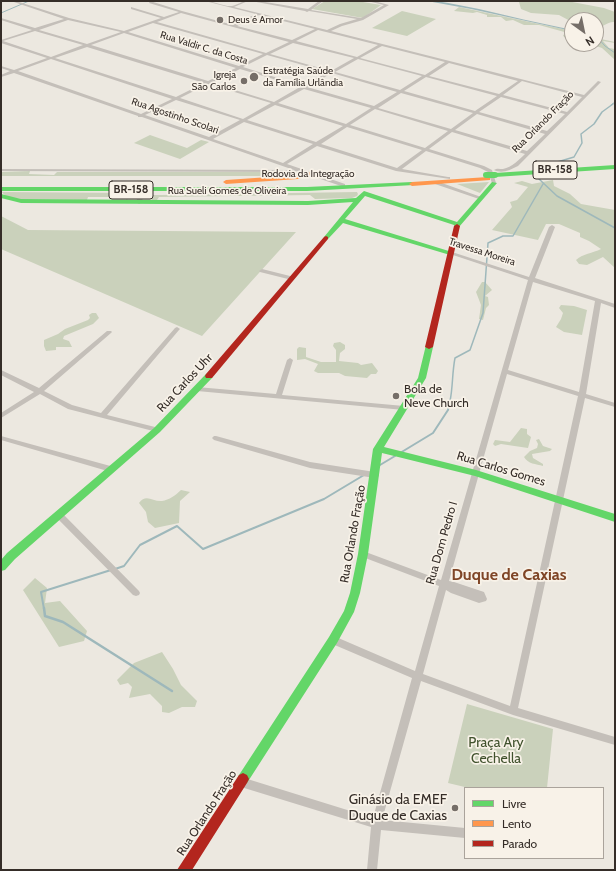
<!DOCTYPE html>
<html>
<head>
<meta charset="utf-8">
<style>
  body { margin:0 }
  #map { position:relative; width:616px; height:871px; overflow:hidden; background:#ece8e0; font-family:Cabin,sans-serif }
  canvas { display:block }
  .frame { position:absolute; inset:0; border:2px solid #352d28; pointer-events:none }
  .legend { position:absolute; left:464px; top:787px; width:140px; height:72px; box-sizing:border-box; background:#f8f2e8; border:1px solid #aaa39b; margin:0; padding:5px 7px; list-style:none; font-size:12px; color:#352d28 }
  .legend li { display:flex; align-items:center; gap:8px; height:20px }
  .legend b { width:20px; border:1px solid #aaa39b }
  .north { position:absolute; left:564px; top:12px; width:40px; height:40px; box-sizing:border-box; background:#f8f2e8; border:1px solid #aaa39b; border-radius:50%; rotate:147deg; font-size:11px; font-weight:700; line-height:16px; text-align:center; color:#352d28 }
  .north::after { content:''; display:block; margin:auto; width:14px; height:18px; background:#756e68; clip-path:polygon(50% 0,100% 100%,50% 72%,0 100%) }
</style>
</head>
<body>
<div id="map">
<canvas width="616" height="871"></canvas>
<div class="frame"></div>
<ul class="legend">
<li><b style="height:5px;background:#63d668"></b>Livre</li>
<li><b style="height:5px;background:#ff974d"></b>Lento</li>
<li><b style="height:5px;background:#b3261e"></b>Parado</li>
</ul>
<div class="north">N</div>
</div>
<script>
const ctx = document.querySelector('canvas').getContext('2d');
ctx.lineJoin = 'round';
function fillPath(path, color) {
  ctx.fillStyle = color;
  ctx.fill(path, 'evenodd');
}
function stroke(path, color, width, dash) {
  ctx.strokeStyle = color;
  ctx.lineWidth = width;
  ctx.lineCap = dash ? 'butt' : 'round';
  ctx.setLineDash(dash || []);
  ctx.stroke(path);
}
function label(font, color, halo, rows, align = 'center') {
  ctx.font = font + ' Cabin,sans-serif';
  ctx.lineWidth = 3.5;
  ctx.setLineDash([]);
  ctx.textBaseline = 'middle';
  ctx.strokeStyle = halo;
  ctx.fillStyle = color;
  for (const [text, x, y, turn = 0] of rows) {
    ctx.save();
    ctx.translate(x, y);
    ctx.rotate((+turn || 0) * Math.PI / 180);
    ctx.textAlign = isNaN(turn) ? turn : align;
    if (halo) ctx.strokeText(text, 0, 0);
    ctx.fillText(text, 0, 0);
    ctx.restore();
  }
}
fillPath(new Path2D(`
  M325 1H357L381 5 363 18 312 9Z
  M516 1H567L604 8 615 12V22C607 21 603 28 596 28V20H572V22L559 15 531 13 521 9 519 2Z
  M459 7 572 31V39L564 37 563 35 568 33 539 25H524L513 20 506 21 501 17H487V15L477 12 473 13 454 11Z
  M402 11 436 19 407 36 372 28Z
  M596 38 615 42V43L603 41 609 48 615 49V60L602 48 590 44H596Z
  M150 135 187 148 201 140 209 142 180 159 134 143Z
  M30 171 29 174 54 175 57 172H292L297 174 259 176H1V172Z
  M553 180 554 186 570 194 581 204 615 210V268L603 257 587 265 579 264 576 260C582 254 593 253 601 249L589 241 580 237V233L559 224H546L538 240 492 230 512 207 510 202 517 200 528 187 514 183 522 181 532 184Z
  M489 182 480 193 457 184Z
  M2 192 130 193 133 194V197L126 200 127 197H88L87 200 21 199C14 198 6 198 2 192Z
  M357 192 358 194 357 196 352 198 315 199 310 195 159 197 157 200H152L150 197 152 195H161Z
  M1 216 28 230 296 232 202 336 1 249Z
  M482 282H485L492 290 485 296 488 297 489 305 486 308 483 320 479 319 481 305 476 292Z
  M561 305 574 306 587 310 582 335 564 332 556 327 561 319 563 313 559 308Z
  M92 313H96L99 318 93 324 64 336 63 339 69 341 72 347H56V350L46 351 44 346V340L58 334 65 329 88 320 90 318 89 315Z
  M340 342 345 345V349L340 353 339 361 358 363 361 365 372 363 378 371 376 374H371L367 378 345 376 339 373H318L314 371 318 364 305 359 297 360V349L299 347 306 348V357L321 362H336V350L333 346 334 343Z
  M521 428 527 429V434L531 437 528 448 501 444 495 446 493 444 495 440 510 442Z
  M539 439 543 446 552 449 550 451 532 454 533 458 543 464V466C536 464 528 464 524 457L530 451 537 448 538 444 536 440Z
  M181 490 190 492 180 501 179 523 155 528 148 522 146 512 139 503C146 493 153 502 162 501 169 500 176 495 181 490Z
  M35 578 47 588 45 603 60 601 87 631 84 641 59 647 23 590Z
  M162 652 173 669 181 685 197 701 195 707H182L169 713 162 712V706L150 694 129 698 132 687 128 683 120 685 117 680 134 663Z
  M467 704 553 729 547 788H469L448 783Z`), '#cad1bb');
fillPath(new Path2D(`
  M427 1C445 1 462 6 479 9 509 16 538 23 568 29L572 30V31L471 9Z`), '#9eb8bb');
stroke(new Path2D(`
  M1 13 29 1
  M597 37 605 46 615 53
  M611 105 615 102`), '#9eb8bb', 1);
stroke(new Path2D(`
  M544 166 574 157 582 143 581 134 594 124 602 112 613 104
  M539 179 557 196 615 228
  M450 401C453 387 452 373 455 358L470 350 483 313 488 243 503 236H513L543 184`), '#9eb8bb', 1.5);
stroke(new Path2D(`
  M400 453 433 433 448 410 450 400
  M380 465 395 456
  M115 569 124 566 140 545 177 526 203 549 324 499 364 475
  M44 609 41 592 111 570`), '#9eb8bb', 2);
stroke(new Path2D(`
  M44 608 45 616 63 622 172 691`), '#9eb8bb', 2.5);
fillPath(new Path2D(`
  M11 1H16L69 18 124 31 161 18 131 9V7L164 17 179 12 149 3 150 1 182 11 233 25 256 14 205 1C213 1 225 7 232 6 237 5 242 1 248 1L234 7 327 30 340 24 357 19 309 11 307 12 305 11 251 1H259L308 9 319 1H323L311 10 361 18 384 5 367 1H374L389 5 363 20 342 26 331 31 584 95 598 81 601 82 518 166C510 170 502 174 494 170 497 168 499 169 503 169 512 167 519 160 525 154L452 132 429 149 484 166 492 170 496 183 494 184 492 183 488 172 480 168 426 151 402 169 448 177H450V179L396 171 317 146 287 164 345 184V186H341L297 171 295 172 1 171V169L294 170 142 117H138V116L14 73 1 77V75L10 71 1 68V66L14 70 47 58 1 43V40L32 30 1 20V18L35 28 64 19ZM181 13 289 42 266 53 157 22ZM259 15 315 29 292 40 237 26ZM68 20 121 32 87 44 39 30ZM153 23 263 54 239 66 128 32ZM318 30 378 45 357 57 296 41ZM35 31 83 45 51 57 3 41ZM124 33 236 68 208 81 91 45ZM293 43 354 58 331 71 270 54ZM382 46 445 62 425 75 360 58ZM87 47 204 83 176 97 55 58ZM267 55 328 72 303 86 243 67ZM51 59 172 99 141 114 18 71ZM358 59 422 76 400 90 335 72ZM449 63 518 81 499 94 429 76ZM240 69 300 87 274 102 212 83ZM332 73 397 92 374 106 307 87ZM426 77 497 96 475 111 404 91ZM522 81 582 97 567 112 503 95ZM208 84 271 103 243 119 180 98ZM304 89 371 108 346 124 278 103ZM401 93 473 113 451 129 378 108ZM501 97 565 114 547 131 479 112ZM176 100 240 120 209 137 145 115ZM275 105 343 126 316 142 247 120ZM375 109 448 131 425 148 350 125ZM477 114 545 134 527 151 455 130ZM244 122 313 144 283 163 213 139ZM347 127 422 150 397 168 321 144Z
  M435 182H439L484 198 479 199 435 184Z
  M140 189 144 190 142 202 139 204 136 202Z
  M552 225 555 227 535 278 615 304V308L601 303 586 394 615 403V407L585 398 518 708 615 737V745L513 715 421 681 382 820 465 828V838L381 830 377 870H367L371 827 241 787 238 785 236 782 238 779 241 777 373 818 412 678 330 643 329 640 330 637 333 636 336 637 415 671 439 586 360 556 359 554 360 552 363 551 441 580 528 280 447 253 448 252H452L529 277 549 227ZM533 282 595 301 579 392 508 370ZM507 374 578 396 510 706 423 674 446 590 451 593 479 603 486 601 487 599 484 592 454 582 449 581Z
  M262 269 294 277 295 278 292 280 260 272 259 271Z
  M177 327 180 329 179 330 107 415 159 428 160 430 159 432H157L68 409 40 394 1 418V413L34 392 1 375V370L39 388 107 331H111L112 332 111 333 44 391 72 405 101 413 175 328Z
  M290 358 293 360 282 395 404 406 407 408 404 410 197 391 194 389 197 387 276 394 287 360Z
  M1 436 114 467 115 469 111 472 1 440Z
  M214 436H216L310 462 375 472 378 473 379 475 378 477 375 478 310 468 214 440 212 438Z
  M59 512 62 513 139 591 140 593 139 595 136 596 133 595 56 517 55 515 56 513Z`), '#c4bfb9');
fillPath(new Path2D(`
  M615 165V169L495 177 492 175 495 173Z
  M412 182 414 183V185L307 191H1V187H307Z
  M492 182 497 183 459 227H455L454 225 365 196 345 219 452 252 454 253 450 255 343 223 328 239H324V237L353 202 308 205 21 203 1 198V194L21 199 308 201 356 198 364 191 457 222Z
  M426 345H432L433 347 426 378 384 447 476 470 615 514V522L475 476 382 453 368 554 360 593 354 612 337 643 247 783 243 785 239 783 237 779 239 775 329 637 344 611 350 593 358 554 373 449 418 378Z
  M209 373 212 374 213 376 212 378 160 432 15 559 5 570 1 571V560L7 553 154 428 206 374Z`), '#63d668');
fillPath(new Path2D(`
  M309 172 311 173V175L298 179 226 184 223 182 226 180 298 175Z
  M488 177 490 178V180L412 186 409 184 412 182Z`), '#ff974d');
fillPath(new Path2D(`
  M457 224 460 226 433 347 429 349 425 347 454 226Z
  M326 236 328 237V239L212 378H206L205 376 206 374 324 237Z
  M243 773 247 775 249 779 247 783 192 870H177L239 775Z`), '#b3261e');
stroke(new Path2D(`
  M486 175H495`), '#63d668', 6);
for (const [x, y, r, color] of [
  [220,20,4,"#756e68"],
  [254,77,5,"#756e68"],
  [244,81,4,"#756e68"],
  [396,396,4,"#756e68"],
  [455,808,4,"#756e68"]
]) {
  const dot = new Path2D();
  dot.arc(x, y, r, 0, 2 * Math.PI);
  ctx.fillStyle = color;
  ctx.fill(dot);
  stroke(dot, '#f8f2e8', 1.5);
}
label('10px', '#352d28', '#f8f2e8', [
  ["Deus é Amor",228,20],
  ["Estratégia Saúde",263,71],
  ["da Família Urlândia",263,83],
  ["Igreja",236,75,"right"],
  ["São Carlos",236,87,"right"]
], 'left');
label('10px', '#352d28', '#f8f2e8', [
  ["Rua Valdir C. da Costa",204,48,17],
  ["Rua Agostinho Scolari",175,116,19],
  ["Rua Orlando Fração",543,122,-45],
  ["Rodovia da Integração",308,174],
  ["Rua Sueli Gomes de Oliveira",227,191],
  ["Travessa Moreira",482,252,18]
]);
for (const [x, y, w] of [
  [555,170,44],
  [131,190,44]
]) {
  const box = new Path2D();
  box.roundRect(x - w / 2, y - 9, w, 18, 3);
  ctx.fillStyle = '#f8f2e8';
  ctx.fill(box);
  stroke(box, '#352d28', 1);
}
label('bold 11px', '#352d28', null, [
  ["BR-158",555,170],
  ["BR-158",131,190]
]);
label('12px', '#352d28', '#f8f2e8', [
  ["Rua Carlos Uhr",185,383,-47],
  ["Rua Carlos Gomes",501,469,17],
  ["Rua Orlando Fração",353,534,-80],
  ["Rua Dom Pedro I",442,543,-74],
  ["Rua Orlando Fração",207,813,-57]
]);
label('12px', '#352d28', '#f8f2e8', [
  ["Bola de",404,389],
  ["Neve Church",404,403]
], 'left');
label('14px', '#40522d', '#f8f2e8', [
  ["Praça Ary",496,743],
  ["Cechella",496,759]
]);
label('14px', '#352d28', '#f8f2e8', [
  ["Ginásio da EMEF",447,800],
  ["Duque de Caxias",447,816]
], 'right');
label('bold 16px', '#7f4526', '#f8f2e8', [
  ["Duque de Caxias",509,575]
]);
</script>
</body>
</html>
